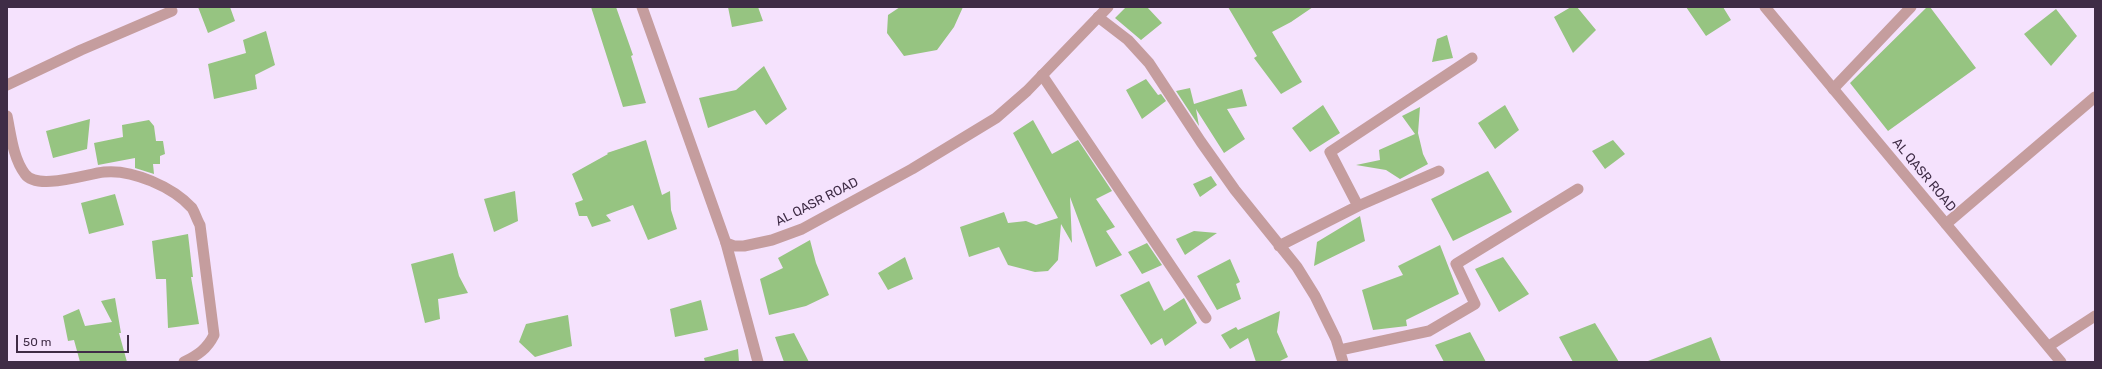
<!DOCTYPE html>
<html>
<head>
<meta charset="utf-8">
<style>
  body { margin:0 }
  #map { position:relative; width:2102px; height:369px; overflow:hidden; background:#f5e2fd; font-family:Rubik,sans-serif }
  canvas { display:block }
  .frame { position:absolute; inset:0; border:8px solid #3f2c46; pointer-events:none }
  .scale { position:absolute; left:16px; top:335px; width:113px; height:18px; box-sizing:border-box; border:2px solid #3f2c46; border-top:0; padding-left:5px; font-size:12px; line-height:14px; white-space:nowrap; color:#3f2c46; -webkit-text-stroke:3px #f5e2fd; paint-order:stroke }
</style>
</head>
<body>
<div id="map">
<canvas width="2102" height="369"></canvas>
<div class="frame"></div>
<div class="scale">50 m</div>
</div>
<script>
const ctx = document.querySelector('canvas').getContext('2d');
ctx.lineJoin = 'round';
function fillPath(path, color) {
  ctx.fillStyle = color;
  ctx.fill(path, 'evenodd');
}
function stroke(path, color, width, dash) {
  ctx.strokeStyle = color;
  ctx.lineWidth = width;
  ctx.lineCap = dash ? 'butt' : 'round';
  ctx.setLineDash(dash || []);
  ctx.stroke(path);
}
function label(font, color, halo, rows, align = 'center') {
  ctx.font = font + ' Rubik,sans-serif';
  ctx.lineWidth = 3;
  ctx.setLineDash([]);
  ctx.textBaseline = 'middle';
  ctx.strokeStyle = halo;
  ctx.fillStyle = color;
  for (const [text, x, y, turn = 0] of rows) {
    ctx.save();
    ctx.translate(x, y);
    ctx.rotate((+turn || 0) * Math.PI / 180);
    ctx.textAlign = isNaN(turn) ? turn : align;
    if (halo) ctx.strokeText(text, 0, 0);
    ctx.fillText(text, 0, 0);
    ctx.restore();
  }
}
fillPath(new Path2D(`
  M198 7H230L235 21 208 33Z
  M591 7H616L633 55 631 56 646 103 623 107Z
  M728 7H758L763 21 732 27Z
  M900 7H963L954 27 937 50 904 56 887 33 888 15Z
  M1126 7H1147L1162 23 1141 40 1115 18Z
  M1228 7H1313L1291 22 1272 32 1302 82 1281 94 1254 58 1257 56Z
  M1571 7H1577L1596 30 1573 53 1554 17Z
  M1686 7H1723L1731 20 1706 36Z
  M1927 7H1930L1976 68 1888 131 1850 83Z
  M2056 9 2077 36 2051 66 2024 34Z
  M266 31 275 65 255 75 257 89 214 99 208 64 246 53 243 40Z
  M1447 35 1453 58 1432 62 1437 39Z
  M764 66 787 109 766 125 755 110 708 128 699 98 736 90Z
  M1146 79 1158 95 1161 94 1166 101 1142 119 1126 90Z
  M1190 88 1194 104 1242 89 1247 106 1227 109 1245 139 1224 153 1196 109 1199 126 1176 91Z
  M1323 105 1340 133 1310 152 1292 128Z
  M1505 105 1519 130 1495 149 1478 123Z
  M1420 107 1418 133 1423 154 1428 164 1400 179 1386 170 1356 165 1380 160 1379 150 1415 134 1402 116Z
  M90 119 87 149 53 158 46 131Z
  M149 120 154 126 156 141H163L165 154 160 156V164H153L154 174 135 168V158L98 165 94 143 123 137 122 125Z
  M1033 120 1052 154 1078 140 1112 191 1096 199 1115 227 1106 231 1122 255 1096 267 1070 197 1072 243 1061 224 1058 260 1048 271 1035 272 1008 265 999 247 969 257 960 227 1004 212 1008 223 1026 221 1036 225 1058 218 1013 133Z
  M646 140 662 195 670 191 671 210 677 229 648 240 633 205 606 215 611 221 592 227 587 216H579L575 203 583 200 572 174 608 154 607 153Z
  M1613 140 1625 154 1605 169 1592 151Z
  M1488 171 1512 212 1453 241 1431 199Z
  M1211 176 1217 185 1200 197 1193 184Z
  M515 191 518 221 494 232 484 199Z
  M115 194 124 225 89 234 81 203Z
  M1360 216 1365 241 1314 266 1317 242Z
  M1194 231 1217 233 1185 255 1176 239Z
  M188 234 193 277H191L199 324 168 328 166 279H156L152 241Z
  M810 240 816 263 829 295 806 306 769 315 760 279 783 268 778 258Z
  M1147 243 1162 265 1142 274 1128 252Z
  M1440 245 1459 294 1406 320 1407 326 1373 330 1362 290 1403 275 1398 266Z
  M453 253 459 276 468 293 438 299 440 319 425 323 411 264Z
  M905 257 913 279 888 290 878 273Z
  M1503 257 1529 294 1499 312 1475 269Z
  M1230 259 1240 282 1236 284 1241 299 1217 310 1197 276Z
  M1149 281 1164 311 1184 298 1197 323 1165 346 1162 338 1151 345 1120 295Z
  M115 298 121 333H119L127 362H80L74 340 68 341 63 316 79 309 85 326 112 322 101 301Z
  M701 300 708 330 675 337 670 309Z
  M1280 311 1277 332 1288 357 1278 362H1256L1248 338 1230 349 1221 335 1236 327 1238 330Z
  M568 315 572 346 535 357 519 342 526 324Z
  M1595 323 1619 362H1573L1559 337Z
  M1470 332 1486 362H1444L1435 345Z
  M794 333 809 362H784L775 337Z
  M1711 337 1721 362H1648V361Z
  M738 349 739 362H705L704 358Z`), '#96c481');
stroke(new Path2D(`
  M1098 17 1128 40 1149 63 1201 142 1235 190 1297 267 1315 296 1336 339 1343 362
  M1042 75 1206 318
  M7 85 81 50 172 11
  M1833 89 1911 7
  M7 116C11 135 13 158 25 174 37 191 86 174 104 172 132 169 173 187 192 208 195 213 197 220 200 225L214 335C207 349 198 355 184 362
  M1358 206 1330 152 1472 58
  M1946 224 2095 97
  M726 243 758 362
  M1279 246 1358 206 1439 171
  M2049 346 2095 316
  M1340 350 1429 331 1475 304 1456 264 1578 189`), '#c59d9e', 11);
stroke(new Path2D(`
  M642 7 726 243 734 246H744L772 240 802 229 912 169 996 118 1027 91 1108 7
  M1765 7 2061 362`), '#c59d9e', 11);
label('13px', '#3f2c46', '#f5e2fd', [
  ["AL QASR ROAD",1924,175,50],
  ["AL QASR ROAD",817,202,-27]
]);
</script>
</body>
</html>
